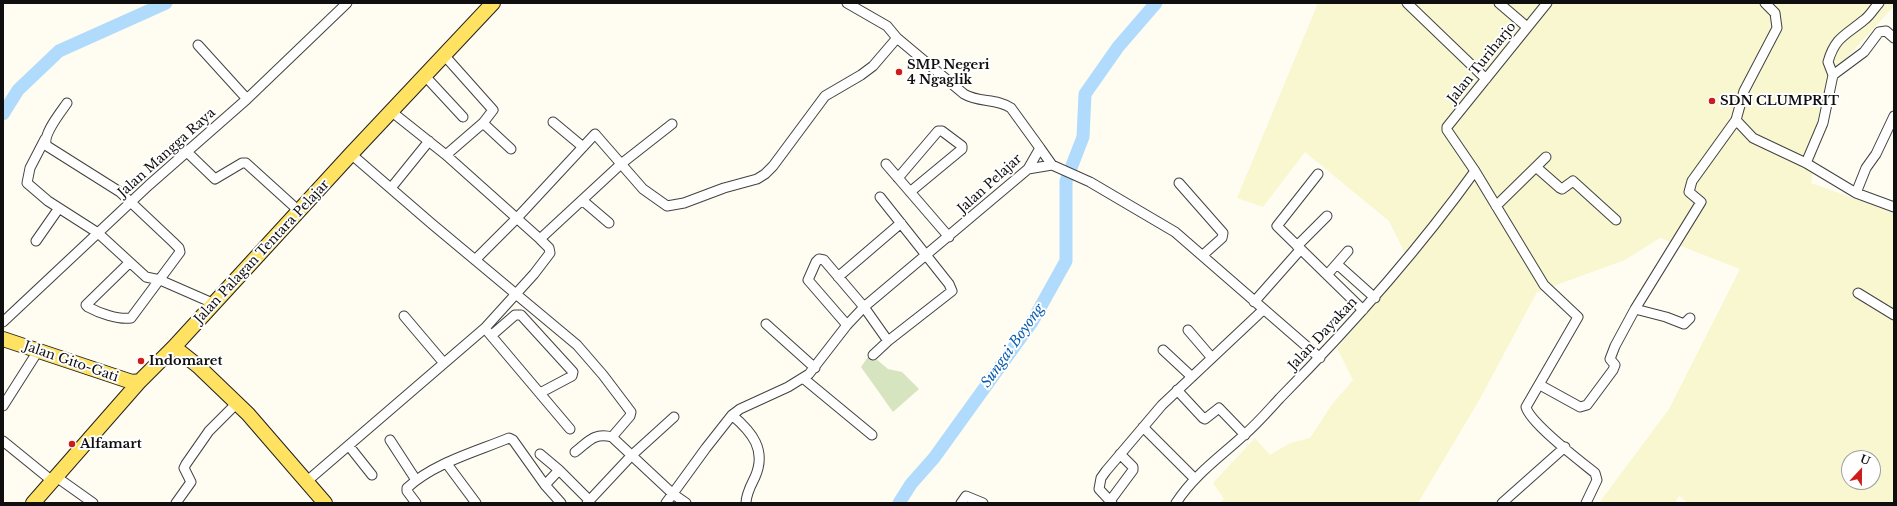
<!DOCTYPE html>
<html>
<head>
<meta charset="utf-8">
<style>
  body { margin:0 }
  #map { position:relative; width:1897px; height:506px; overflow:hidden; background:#fffdf2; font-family:"Libre Baskerville",serif }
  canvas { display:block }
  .frame { position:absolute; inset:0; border:4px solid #0f0f0f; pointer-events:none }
  .north { position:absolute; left:1841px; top:450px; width:40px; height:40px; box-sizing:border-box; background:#fff; border:1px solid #9f9f9f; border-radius:50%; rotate:22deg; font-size:11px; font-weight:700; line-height:16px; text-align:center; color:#0f0f0f }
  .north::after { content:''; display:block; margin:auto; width:14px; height:18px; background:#cd1c1a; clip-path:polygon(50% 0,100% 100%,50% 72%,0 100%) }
</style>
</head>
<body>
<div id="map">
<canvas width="1897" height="506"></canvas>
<div class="frame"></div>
<div class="north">U</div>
</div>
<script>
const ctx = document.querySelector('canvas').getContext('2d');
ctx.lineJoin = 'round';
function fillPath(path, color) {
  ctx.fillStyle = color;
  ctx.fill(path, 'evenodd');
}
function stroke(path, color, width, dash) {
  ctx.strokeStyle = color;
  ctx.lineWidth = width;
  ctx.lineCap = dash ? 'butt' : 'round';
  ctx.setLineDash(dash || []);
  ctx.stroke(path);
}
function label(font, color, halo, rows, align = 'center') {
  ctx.font = font + ' "Libre Baskerville",serif';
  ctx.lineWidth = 4;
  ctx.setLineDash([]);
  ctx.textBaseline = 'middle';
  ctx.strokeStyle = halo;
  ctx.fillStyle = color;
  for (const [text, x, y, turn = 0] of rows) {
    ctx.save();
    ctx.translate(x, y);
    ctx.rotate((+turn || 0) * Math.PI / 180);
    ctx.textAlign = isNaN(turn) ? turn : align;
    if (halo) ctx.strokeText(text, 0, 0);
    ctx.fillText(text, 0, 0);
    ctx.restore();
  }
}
fillPath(new Path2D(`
  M1318 3H1894V6L1831 75 1811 183 1894 213V503H1688L1679 496 1675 503H1599L1669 409 1740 269 1660 238 1625 260 1537 292 1481 397 1418 503H1220L1224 499 1213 483 1255 438 1270 455 1290 443 1310 438 1333 403 1353 380 1337 348 1409 261 1389 221 1305 152 1263 207 1237 198ZM1849 458H1873V482H1849Z`), '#f8f7cf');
fillPath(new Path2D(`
  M870 354 888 369 902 372 919 389 893 412 861 367Z`), '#d6e4bf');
stroke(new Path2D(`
  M3 114 18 90 59 51 166 3
  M899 503 911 484 934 458 1032 322 1066 261V181L1083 137 1085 94 1118 47 1156 3`), '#b1dbfc', 13);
const street = new Path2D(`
  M1407 3 1486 79
  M1499 3 1527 27
  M1547 3 1447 127V130L1475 171 1544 285 1578 317 1526 407C1530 423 1580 461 1595 473L1597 480 1586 503
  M198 45 247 99
  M444 55 493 110 483 123 446 155
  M1833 75 1828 62C1835 37 1846 35 1864 20 1870 16 1874 8 1879 3
  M425 76 463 117
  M67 103C61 112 41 136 47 146L120 192 173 242 179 248 180 252 131 318C118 320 99 313 88 307L86 305 129 263
  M392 112 446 155 540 239
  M1736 120 1753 138 1806 163 1856 193 1894 207
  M553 122 583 147
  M483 123 511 149
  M45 139 30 168 27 183 48 201 98 233 146 277 160 280 208 301
  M1040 148 1052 165 1090 182 1175 232 1320 358
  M187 152 215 179 242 163H246L299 211
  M351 154 432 224 577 345 603 375 631 412 630 416 612 437 673 494 686 503
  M1806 163 1823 123 1833 75 1864 52 1879 32 1886 31 1894 38
  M886 164 949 237
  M1536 167 1560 188 1562 189 1573 181 1616 220
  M1028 169 1052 165
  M1318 174 1277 226 1363 310
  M898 178 938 131H942L962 146V149L910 192
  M1179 183 1223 233 1222 238 1203 255
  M391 188 429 141
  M1856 193 1866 168 1876 154 1894 116
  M582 200 609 223
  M1496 206 1546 157
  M36 241 59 208
  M1297 246 1327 216
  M475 260 517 218 595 134 643 189 667 206 684 203 724 188 757 179 765 174 773 166 825 96 861 75 873 66 897 38
  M1337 264 1375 298
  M1327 275 1348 251
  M838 277 901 223
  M1858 293 1894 315
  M1254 302 1300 250
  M1635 309 1666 317 1684 324 1690 318
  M404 316 443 362
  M3 322 149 185 247 99 347 3
  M766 324 815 368
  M847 325 808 280 816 262 819 259 824 260 864 307 888 341
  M1188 330 1212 358
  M488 332 570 429
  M492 335 515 315H521L573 372 572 376 540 393
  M1163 350 1192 377
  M873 355 888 341 952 291 949 284 880 197
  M803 378 872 435
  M1540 385 1580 407 1587 405 1613 370 1615 365 1610 359 1615 346 1635 309 1701 202 1689 192 1692 181 1736 120 1744 91 1777 28 1775 13 1765 3
  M1177 390 1203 418 1205 419 1219 408 1245 435
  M3 406 38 351
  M732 415C752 432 767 450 755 477 751 485 746 494 746 503
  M1143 427 1194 478
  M390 440 416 480
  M3 441 51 480
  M349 446 372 475
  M575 452C588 442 594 432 612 437
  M540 454 559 470 589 500
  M447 464 476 503
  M55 476 93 503
  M306 482 485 328 534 274 550 253 549 248 540 239 621 164 672 124
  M545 485 559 470
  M1110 501 1133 470V467L1120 454
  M176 503 191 482 184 468 186 464 209 431 237 403
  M416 503 407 491V488C434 463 475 452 509 438L513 440 545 485 561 503
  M587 503 631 456 674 417
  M666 503 706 448 732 415 740 409 788 387 809 374 847 325 864 307 1028 169 1040 148 1011 108C997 98 979 103 964 94L897 38 887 26 847 3
  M961 503 966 496 983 503
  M1112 503 1099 489 1101 478 1106 471 1162 405 1263 310
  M1176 503C1194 475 1220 457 1244 435 1257 424 1268 411 1280 398 1350 327 1417 252 1475 171
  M1502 503 1565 447`);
const primary = new Path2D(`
  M3 339 132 382 140 381
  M174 347 198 366 248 414 325 503
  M33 503 140 381 174 347 351 154 493 3`);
stroke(street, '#424242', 11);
stroke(primary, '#202020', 16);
stroke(street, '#fff', 9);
stroke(primary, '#ffe262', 14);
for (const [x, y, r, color] of [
  [899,72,4,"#cd1c1a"],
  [1712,101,4,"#cd1c1a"],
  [141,361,4,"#cd1c1a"],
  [72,444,4,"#cd1c1a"]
]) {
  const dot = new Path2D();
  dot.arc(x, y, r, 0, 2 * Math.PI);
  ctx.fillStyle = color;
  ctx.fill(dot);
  stroke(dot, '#fff', 1.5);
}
label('13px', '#0f0f0f', '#fff', [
  ["Jalan Turiharjo",1482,63,-51],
  ["Jalan Mangga Raya",167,153,-42],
  ["Jalan Pelajar",990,184,-42],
  ["Jalan Palagan Tentara Pelajar",262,252,-47],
  ["Jalan Dayakan",1323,334,-47],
  ["Jalan Gito-Gati",71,362,19]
]);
label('bold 13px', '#0f0f0f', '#fff', [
  ["SMP Negeri",907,65],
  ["4 Ngaglik",907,80],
  ["SDN CLUMPRIT",1720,101],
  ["Indomaret",149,361],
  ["Alfamart",80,444]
], 'left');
label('italic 14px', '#0c5eae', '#fff', [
  ["Sungai Boyong",1013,346,-55]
]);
</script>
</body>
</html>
